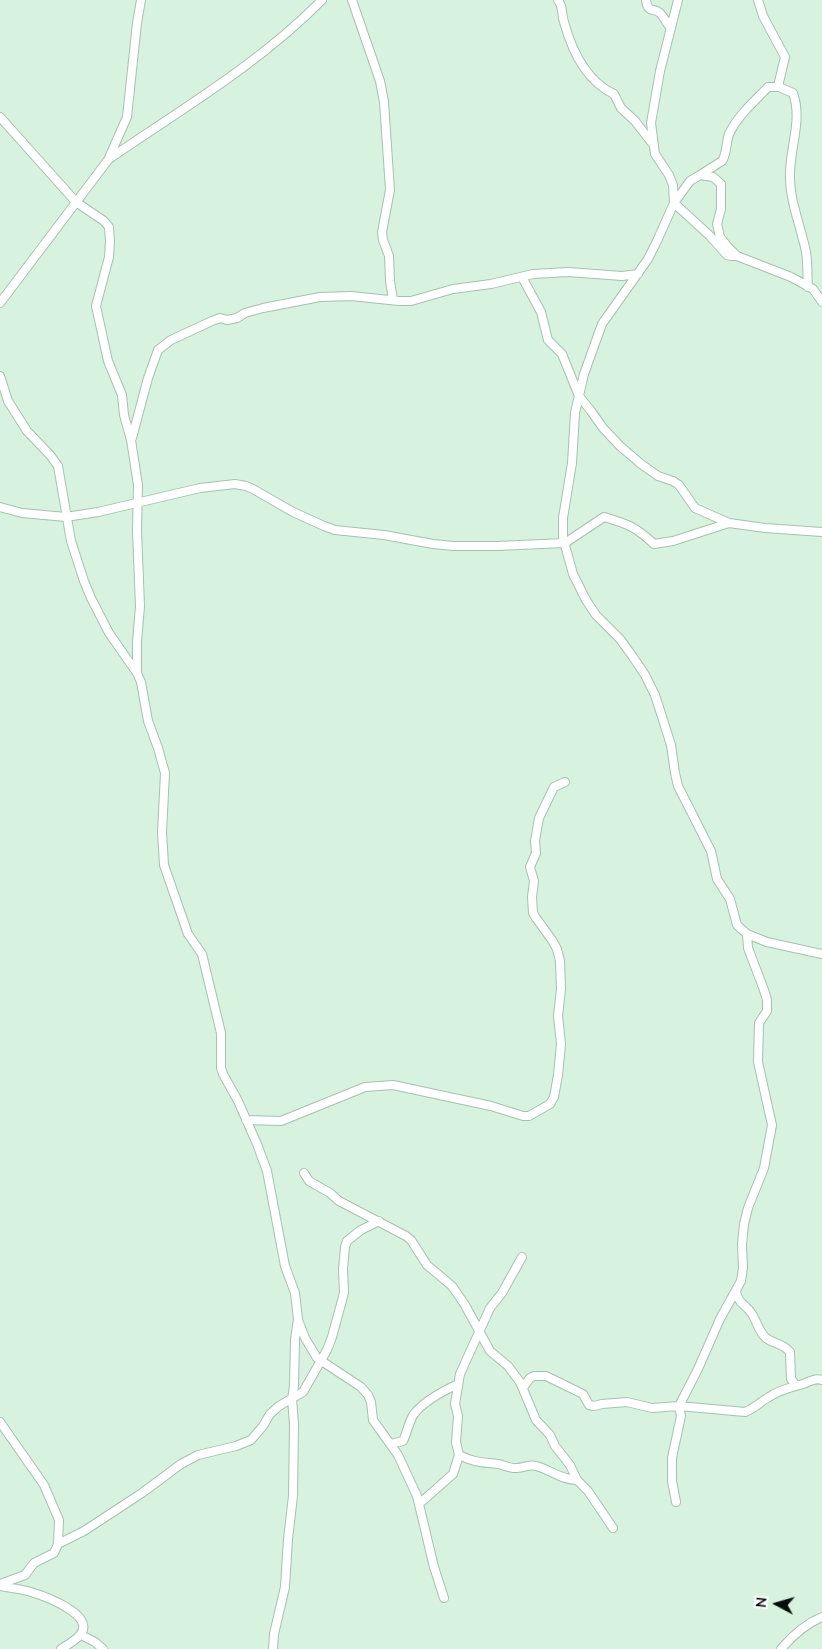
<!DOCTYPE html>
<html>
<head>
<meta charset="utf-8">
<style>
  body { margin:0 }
  #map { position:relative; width:822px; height:1649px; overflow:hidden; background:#d7f2df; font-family:"Nunito Sans",sans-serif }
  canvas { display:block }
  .north { position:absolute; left:752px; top:1579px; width:50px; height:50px; -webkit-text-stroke:4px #fff; paint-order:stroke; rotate:276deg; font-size:14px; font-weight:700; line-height:20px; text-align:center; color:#050e08 }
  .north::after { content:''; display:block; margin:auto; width:18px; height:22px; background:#050e08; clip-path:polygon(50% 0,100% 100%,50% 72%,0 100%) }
</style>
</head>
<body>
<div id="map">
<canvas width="822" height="1649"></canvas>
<div class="north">N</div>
</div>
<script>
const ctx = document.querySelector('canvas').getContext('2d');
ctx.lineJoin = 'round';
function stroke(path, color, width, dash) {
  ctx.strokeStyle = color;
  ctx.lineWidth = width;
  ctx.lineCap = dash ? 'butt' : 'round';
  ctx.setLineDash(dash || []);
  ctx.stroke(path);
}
const minor = new Path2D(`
  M352 0 380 81 384 102 390 190 382 232 383 240 389 256 390 281 393 300
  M558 0C564 8 561 13 564 22 572 51 586 81 614 94L621 108 635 121 652 143
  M646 0C648 14 653 7 660 13 664 17 667 24 671 28
  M678 0 660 71 651 123 655 154 669 175 673 185 674 203 657 241 648 259 602 324 584 374 575 413 572 463 563 518V538L573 574 586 600 596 615 620 639 633 657 645 675 655 695 671 745 675 773 678 786 711 851 717 879 730 899 737 925 747 934 767 942 822 954
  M758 0 763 16 785 57 779 82V87L793 93C803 121 789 149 790 177 790 202 801 227 806 252 808 264 807 275 808 287
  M0 117 76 202 104 221 109 227 110 241 109 257 96 306 108 361 122 395 124 415 131 440 138 485 137 531 140 606 137 642V673
  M109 159C182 109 260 63 322 0
  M700 175 722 161C727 154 726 142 729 134 738 115 754 102 768 87H779
  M737 256H731L727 255 709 235 674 203 690 181 700 175 713 177 721 184V209L717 224 720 237 728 247 737 256 791 277 813 289 822 302
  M522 277 541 312 548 340 562 354 579 396 591 411 603 428 620 446 641 464 658 476 673 481 679 485 695 508 729 523
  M0 303 108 160 127 117 137 23 141 0
  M0 376 8 401 27 431 50 455 58 466 71 541 84 581 91 598 109 633 137 673 141 682 148 721 158 748 165 773 162 832 164 865 188 934 202 954 221 1033V1068L223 1074 238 1101 257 1144 267 1171 285 1266 295 1293 298 1319 295 1339 294 1386 292 1399 294 1424 293 1496 288 1539 285 1587 274 1634 273 1649
  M132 438 148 378 158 350 171 340 212 321 220 318 227 320 237 318 245 313 263 308 320 297 351 296 399 301H411L453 289 491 284 533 274 568 272 622 276 638 274
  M0 507 22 513 66 517 98 512 200 488 235 484 246 486 253 489 293 512 324 526 335 530 384 535 433 544 453 546H497L565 543 604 517C628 524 636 527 654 544L673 541 729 523 765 528 822 532
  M246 1120 281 1121 365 1087 393 1085 491 1106 523 1116H529L550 1104 554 1097 558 1075 561 1044 558 1016 561 989 560 961 557 949 552 940 536 918 533 913 532 897 534 881 530 867 536 853 535 841 539 818 554 787 565 782
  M304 1173 309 1181 330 1193 339 1201 406 1236 411 1240 427 1265 452 1286 465 1305 490 1351 508 1366 520 1382 536 1420 550 1435 555 1446 570 1465 577 1480 588 1491 613 1528
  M736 1292C739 1305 746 1304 752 1314 757 1322 759 1332 766 1338 775 1345 781 1342 790 1352L791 1379 796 1385
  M298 1320 305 1338 317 1358 361 1387 368 1395 371 1402 373 1420 398 1455 417 1496 434 1567 444 1598
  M523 1388 530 1378 534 1376H546L583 1394 589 1405 594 1406 602 1404 627 1402 652 1408 679 1406 745 1412C755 1408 760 1402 769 1397 781 1389 790 1388 803 1384 810 1381 815 1378 822 1380
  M0 1422 44 1485 59 1520 58 1544 54 1553 34 1563 25 1575 0 1584
  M391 1444 403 1441C407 1433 409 1421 414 1414 424 1401 443 1391 458 1384
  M459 1455C475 1463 482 1462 498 1464 504 1465 511 1469 517 1468 524 1468 529 1464 536 1466 551 1470 562 1480 577 1480
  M676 1502 672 1481V1458L681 1416 679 1406 698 1369 720 1319 741 1281 743 1268 742 1244 744 1224 748 1208 764 1168 772 1125 758 1062 759 1023 767 1011V1000L764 990 748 948 747 934
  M419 1504 453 1474 459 1455 456 1442 458 1416 455 1404 460 1374 490 1308 502 1293 522 1257
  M58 1544 84 1531 142 1493 181 1464 198 1455 236 1446 251 1440 263 1426 270 1414 279 1406 303 1392 327 1350 332 1337 344 1293 343 1269 345 1247 347 1241 361 1230 379 1221
  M0 1586C10 1588 21 1589 31 1592 44 1596 97 1615 80 1635 75 1641 67 1645 61 1649
  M81 1635 95 1642 103 1649
  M781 1649C793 1635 805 1624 822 1617`);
stroke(minor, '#a7c1af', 10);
stroke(minor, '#fff', 8);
</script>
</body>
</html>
